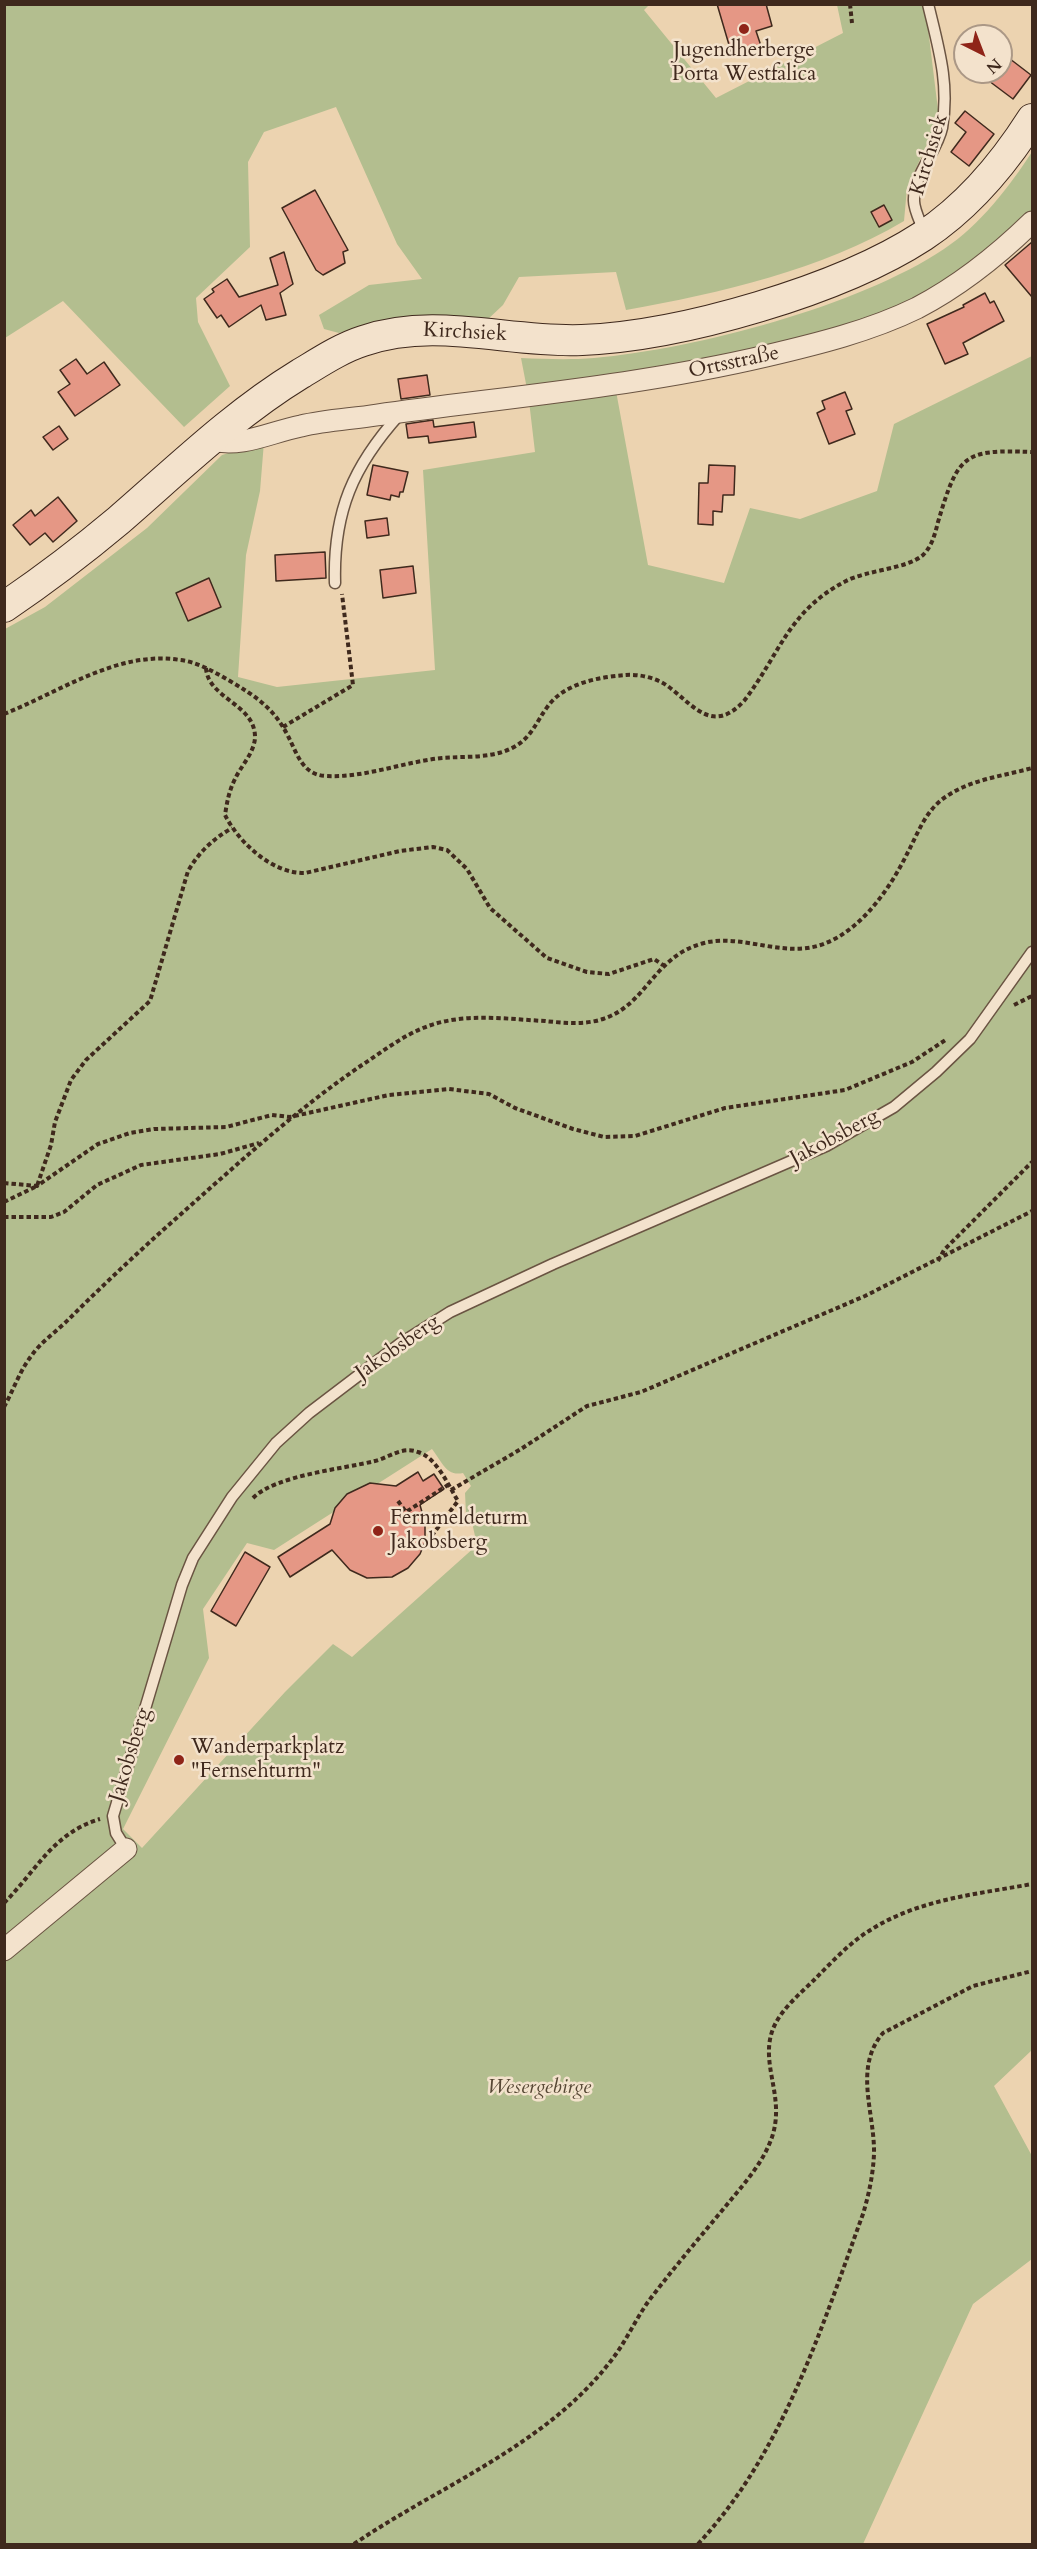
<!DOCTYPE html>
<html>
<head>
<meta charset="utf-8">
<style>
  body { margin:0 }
  #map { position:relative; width:1037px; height:2549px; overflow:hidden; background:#ecd3b0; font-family:Cardo,serif }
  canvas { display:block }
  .frame { position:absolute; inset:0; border:6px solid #3f291d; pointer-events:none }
  .north { position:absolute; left:953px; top:24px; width:60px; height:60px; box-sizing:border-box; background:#f3e2cc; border:2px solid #ab9886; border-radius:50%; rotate:138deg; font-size:16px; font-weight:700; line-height:24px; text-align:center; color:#3f291d }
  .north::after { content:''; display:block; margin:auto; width:21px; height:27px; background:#8f2418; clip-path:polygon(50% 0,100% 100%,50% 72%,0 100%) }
</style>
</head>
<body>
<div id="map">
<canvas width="1037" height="2549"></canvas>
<div class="frame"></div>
<div class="north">N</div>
</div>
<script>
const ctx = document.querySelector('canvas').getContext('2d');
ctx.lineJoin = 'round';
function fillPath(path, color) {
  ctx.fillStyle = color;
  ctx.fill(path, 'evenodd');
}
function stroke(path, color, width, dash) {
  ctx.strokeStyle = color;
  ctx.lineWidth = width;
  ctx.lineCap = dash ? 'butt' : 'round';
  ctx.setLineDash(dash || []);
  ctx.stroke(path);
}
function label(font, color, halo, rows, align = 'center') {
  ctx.font = font + ' Cardo,serif';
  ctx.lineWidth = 5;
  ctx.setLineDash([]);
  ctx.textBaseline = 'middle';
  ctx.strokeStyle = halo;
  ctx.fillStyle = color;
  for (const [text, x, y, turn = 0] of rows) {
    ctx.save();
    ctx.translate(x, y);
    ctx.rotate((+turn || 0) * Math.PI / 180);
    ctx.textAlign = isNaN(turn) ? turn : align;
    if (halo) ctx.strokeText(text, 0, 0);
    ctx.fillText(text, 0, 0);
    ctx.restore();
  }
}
fillPath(new Path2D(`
  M5 5H649L644 10 716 98 843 33 837 5H923L927 20 939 118 907 188 904 221C821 270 721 293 626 310L616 272 519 277 503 305 486 321 401 318 339 333 324 329 319 315 369 285 422 279 397 244 336 107 264 132 248 162 250 247 196 298 198 322 230 386 184 427 63 301 5 338Z
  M1032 152V212L998 245 933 291 822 337 706 366 527 389 521 358C545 359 570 360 594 358 696 349 859 306 944 249 980 225 1009 187 1032 152Z
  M1032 356V2050L994 2086 1032 2156V2259L973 2304 863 2544H5V629L45 607 147 528 222 455 264 442 260 491 246 555 238 677 277 687 435 670 423 470 535 452 529 401 616 391 648 565 724 583 750 508 800 519 877 491 894 424ZM432 1449C441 1460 446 1477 463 1473L471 1486 465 1493 466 1513 476 1518 473 1527 475 1536 472 1539 476 1546 352 1657 333 1644 285 1692 142 1848 123 1829 209 1658 203 1609 247 1543 274 1550Z`), '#b3be8f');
const building = new Path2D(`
  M717 4H766L772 26 756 31 761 46 732 55Z
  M1001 52 1031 75 1013 99 977 72H1001Z
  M965 111 994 134 969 166 951 152 966 132 955 123Z
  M315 190 348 250 343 252 345 263 323 275 316 270 282 208Z
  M884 205 892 220 879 227 871 212Z
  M1032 242V297L1005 265Z
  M284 252 293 284 280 293 286 315 266 320 261 305 229 327 221 315 217 318 204 299 214 292 212 289 227 279 239 297 278 285 270 258Z
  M985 293 990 303 994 301 1004 321 963 343 968 354 945 364 927 324 964 307 963 305Z
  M76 359 87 374 104 362 120 385 75 416 58 392 70 384 60 370Z
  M427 375 430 395 401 399 398 379Z
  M845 392 852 409 846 411 855 434 829 444 817 413 825 409 822 401Z
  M433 420 434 427 474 422 476 437 429 443 428 436 408 438 406 424Z
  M59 426 68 439 53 450 43 437Z
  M373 465 408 472 403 492H400L399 497 391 495 390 500 367 495Z
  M709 465 735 466 734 495H723L722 512 713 511V525L698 524 699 483H708Z
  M58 497 77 521 53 542 45 533 30 545 13 525 31 510 35 516Z
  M387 518 389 535 367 538 365 521Z
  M325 552 326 578 276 581 275 555Z
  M413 566 416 593 383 598 380 570Z
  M209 578 221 607 188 621 176 593Z
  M418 1472 423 1481 434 1474 444 1489 420 1505 425 1523V1542L420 1554 408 1568 392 1577 367 1578 350 1570 332 1550 290 1577 278 1557 330 1524 335 1508 347 1494 370 1483 396 1486Z
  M245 1552 270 1567 236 1626 211 1611Z`);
fillPath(building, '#e59785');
stroke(building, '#3f291d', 1.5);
const service = new Path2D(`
  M924 232C921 223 914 210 914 201 913 175 937 152 942 128 950 84 938 46 928 4
  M335 583C333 512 353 466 400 414
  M126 1849 116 1833 113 1816 182 1585 193 1558 232 1497 276 1443 309 1413 401 1343 450 1312 553 1264 826 1146 894 1107 936 1072 970 1039 1032 952`);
const minor = new Path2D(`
  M209 440C246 447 267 433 301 426 326 420 352 419 377 415 507 397 638 386 766 356 817 344 870 331 917 308 961 285 997 256 1032 222
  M4 1950 126 1849`);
const secondary = new Path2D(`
  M4 607C44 580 82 551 119 520 178 469 233 415 300 374 320 362 341 348 363 341 436 316 508 343 582 340 682 336 840 290 923 236 967 207 1004 163 1032 119`);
stroke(service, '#6a5442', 13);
stroke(minor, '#6a5442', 23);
stroke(secondary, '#3f291d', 32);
stroke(new Path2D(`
  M850 4 852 23
  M206 668C208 699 256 704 255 738 254 753 241 766 235 779 229 791 227 802 225 815 239 843 273 874 305 873L400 851 433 847 447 850 467 869 490 908 547 958 587 972 609 974 654 959 663 965
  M4 714C60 692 118 650 180 660 198 662 214 672 230 681 255 696 274 708 288 736 297 753 302 775 326 776 365 778 403 762 442 758 466 756 492 759 514 747 532 737 536 722 548 706 565 683 599 677 626 675 640 674 657 678 669 687 695 707 713 734 744 701 780 654 788 611 846 581 867 570 907 569 923 555 932 546 935 534 938 522 958 455 963 449 1032 452
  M283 727 353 685 342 594
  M1014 1005 1032 996
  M4 1183 37 1186 98 1144 130 1133 154 1129 226 1127 272 1115 290 1117 389 1095 449 1089 489 1094 515 1108 573 1129 604 1137 635 1136 725 1108 845 1090 912 1062 947 1039
  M4 1202 37 1186 51 1145 55 1122 71 1080 86 1060 150 1001 188 871C199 852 213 839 232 828
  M4 1217H51L64 1212 97 1185 141 1165 220 1154 259 1143
  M938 1261 944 1250 1032 1162
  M4 1407C13 1391 20 1370 32 1355 41 1342 57 1331 69 1319 99 1289 131 1259 163 1230 228 1173 290 1114 362 1065 382 1052 401 1037 423 1028 462 1012 504 1019 545 1021 563 1023 585 1025 603 1019 648 1004 653 956 704 943 744 933 785 960 826 943 863 928 890 888 907 854 918 833 926 809 947 796 972 779 1004 776 1032 768
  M451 1490 521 1449 587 1406 641 1392 865 1296 1032 1211
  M253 1498C276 1475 343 1469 375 1461 390 1457 402 1446 418 1452 437 1458 448 1485 458 1501L430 1538 434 1550
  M398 1501 406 1512 448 1485
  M4 1903C37 1870 53 1833 100 1819
  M354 2544C439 2486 545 2446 610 2362 627 2341 637 2315 654 2294 677 2264 701 2236 725 2207 742 2186 761 2166 771 2140 786 2100 762 2069 771 2035 777 2012 799 1995 815 1979 832 1962 850 1942 872 1929 920 1899 978 1894 1032 1884
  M698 2544C783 2453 821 2329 863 2214 869 2194 873 2175 874 2154 875 2113 853 2068 883 2033L973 1986 1032 1971`), '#3f291d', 4, [4.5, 3]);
stroke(service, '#f3e2cc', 10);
stroke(minor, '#f3e2cc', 21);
stroke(secondary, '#f3e2cc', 30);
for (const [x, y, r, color] of [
  [744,29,6,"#8f2418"],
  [378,1531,6,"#8f2418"],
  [179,1760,6,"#8f2418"]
]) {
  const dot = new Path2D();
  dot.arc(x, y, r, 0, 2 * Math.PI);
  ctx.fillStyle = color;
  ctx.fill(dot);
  stroke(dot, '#f3e2cc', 2);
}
label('21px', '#3f291d', '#f3e2cc', [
  ["Jugendherberge",744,51,"center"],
  ["Porta Westfalica",744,75,"center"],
  ["Fernmeldeturm",390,1519],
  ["Jakobsberg",390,1543],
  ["Wanderparkplatz",191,1748],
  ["\"Fernsehturm\"",191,1772]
], 'left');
label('21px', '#3f291d', '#f3e2cc', [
  ["Kirchsiek",930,155,-73],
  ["Kirchsiek",465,333,3],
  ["Ortsstraße",734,363,-12],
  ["Jakobsberg",835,1138,-28],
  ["Jakobsberg",398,1348,-35],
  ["Jakobsberg",131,1755,-73]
]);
label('italic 21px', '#564734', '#f3e2cc', [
  ["Wesergebirge",539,2088]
]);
</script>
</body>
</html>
